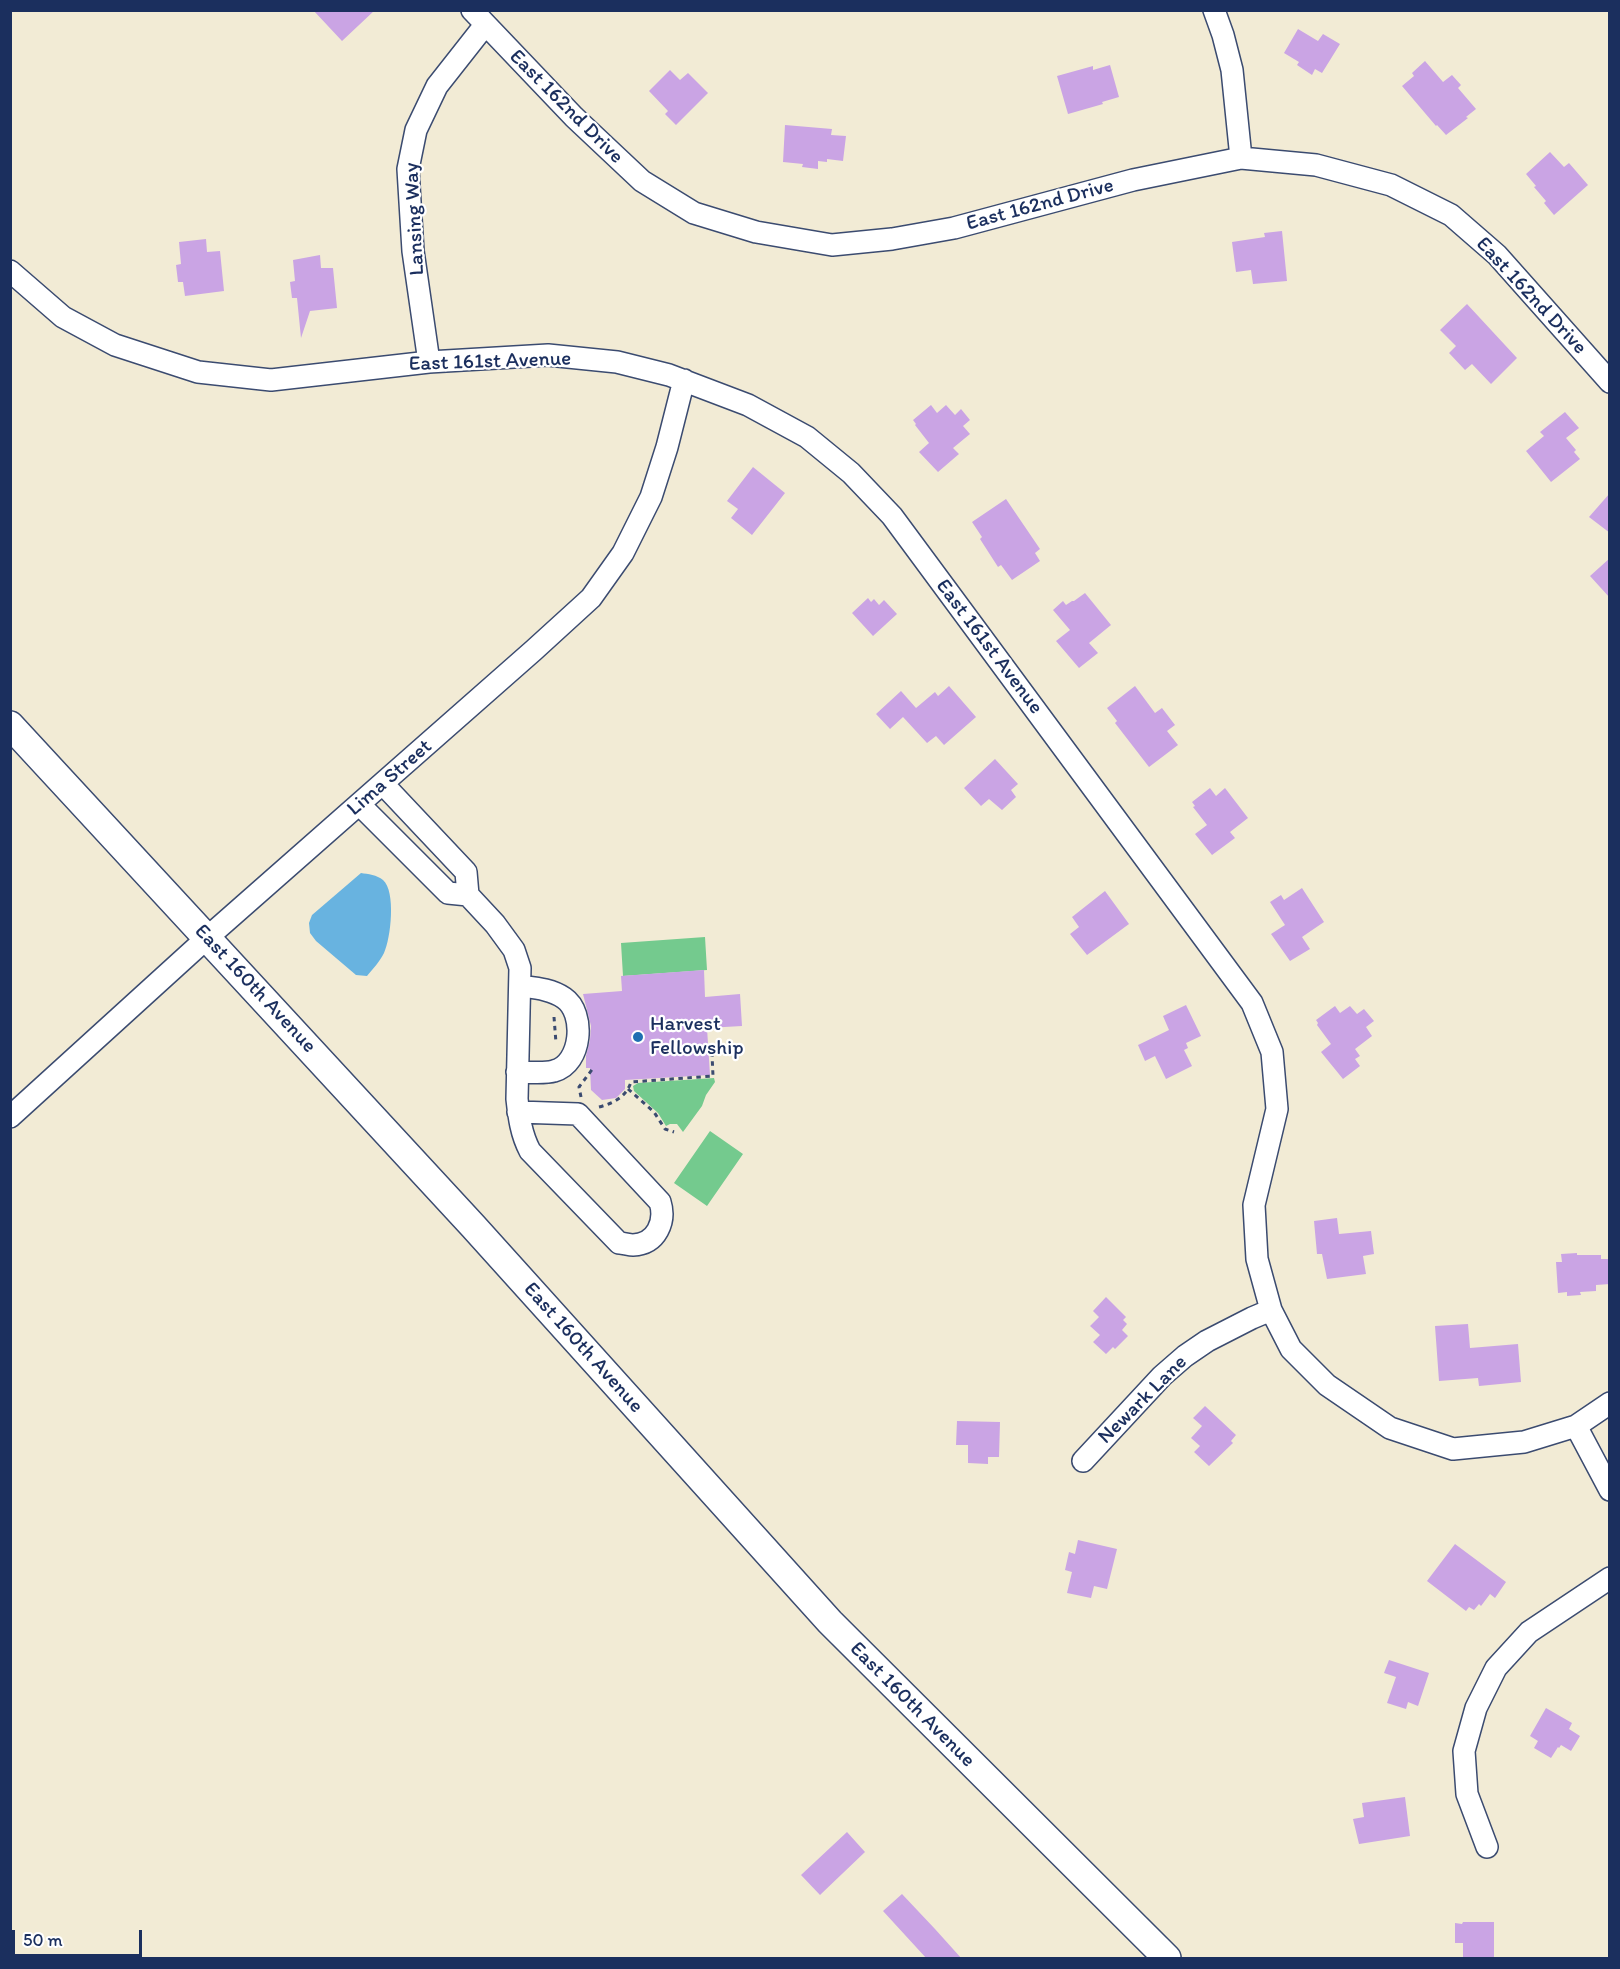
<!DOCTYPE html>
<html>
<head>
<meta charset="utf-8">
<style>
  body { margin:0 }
  #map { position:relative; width:1620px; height:1969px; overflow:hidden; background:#f2ebd5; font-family:Itim,sans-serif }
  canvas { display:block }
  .frame { position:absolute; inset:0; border:12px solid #1b2f5e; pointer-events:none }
  .scale { position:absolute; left:12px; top:1930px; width:130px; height:27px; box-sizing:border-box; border:3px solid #1b2f5e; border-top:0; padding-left:8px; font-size:18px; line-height:21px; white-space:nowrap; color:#1b2f5e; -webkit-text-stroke:4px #fff; paint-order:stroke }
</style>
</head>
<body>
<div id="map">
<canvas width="1620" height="1969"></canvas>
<div class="frame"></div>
<div class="scale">50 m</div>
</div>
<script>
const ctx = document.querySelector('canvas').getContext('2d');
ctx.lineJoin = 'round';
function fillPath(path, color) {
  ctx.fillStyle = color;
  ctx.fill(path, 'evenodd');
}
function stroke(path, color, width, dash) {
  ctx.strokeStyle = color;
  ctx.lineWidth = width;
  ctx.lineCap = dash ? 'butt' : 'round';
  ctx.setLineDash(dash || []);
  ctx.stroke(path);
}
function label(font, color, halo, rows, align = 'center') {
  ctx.font = font + ' Itim,sans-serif';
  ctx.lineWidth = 4.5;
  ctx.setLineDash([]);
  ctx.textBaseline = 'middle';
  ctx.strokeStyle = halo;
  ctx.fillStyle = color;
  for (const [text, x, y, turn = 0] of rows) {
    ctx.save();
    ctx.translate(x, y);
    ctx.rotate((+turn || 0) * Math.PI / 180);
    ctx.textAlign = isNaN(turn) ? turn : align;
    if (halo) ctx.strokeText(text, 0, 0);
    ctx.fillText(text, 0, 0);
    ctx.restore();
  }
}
fillPath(new Path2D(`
  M705 937 707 970 623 976 621 943Z
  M714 1078 715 1082 706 1095 702 1106 683 1132 677 1124H670L666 1126 658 1113 634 1091 633 1086 638 1083Z
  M710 1131 743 1154 707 1206 674 1183Z`), '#74ca8e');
fillPath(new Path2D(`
  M361 873C368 874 377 875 383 880 396 891 391 938 384 953 380 961 373 969 367 976L356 975 316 941 310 933 309 923 312 915Z`), '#68b3e0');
fillPath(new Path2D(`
  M313 10H375L342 41Z
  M1298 29 1318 41 1323 34 1340 44 1322 73 1315 69 1312 75 1297 65 1299 62 1284 53Z
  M1425 61 1443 82 1452 75 1461 85 1458 88 1476 109 1466 117 1468 118 1446 135 1437 125 1436 126 1402 86 1414 76 1412 73Z
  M1110 65 1119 97 1102 102 1103 104 1068 114 1057 76 1093 66V70Z
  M670 70 680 80 688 73 708 93 676 125 665 114 668 111 649 91Z
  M785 125 832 129 831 135 846 136 843 161 827 159V162L818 161V169L802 167 803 164 783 162Z
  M1550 152 1564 167 1569 163 1588 185 1554 215 1544 203 1546 201 1534 187 1536 186 1526 174Z
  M1282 231 1287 281 1253 284 1251 270 1236 272 1232 242 1265 237 1264 233Z
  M206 239 207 252 220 251 224 291 185 296 183 282H178L176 265 181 264 179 242Z
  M320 255 321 268H333L337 308 310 311 301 338 297 298H292L290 282 295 281 293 260Z
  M1467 304 1517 358 1491 384 1472 364 1465 370 1449 353 1456 346 1440 330Z
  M931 405 937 413 946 405 955 415 961 409 970 420 963 426 970 434 953 448 959 454 938 472 919 452 929 443 915 425 916 424 913 420Z
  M1565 412 1579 428 1566 438 1576 450 1574 452 1580 459 1551 482 1526 451 1544 436 1540 432Z
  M753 467 785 493 752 535 731 518 738 509 727 501Z
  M1610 493V533L1589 517Z
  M1006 499 1040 549 1035 553 1040 561 1012 580 1001 565 998 567 980 539 982 537 972 522Z
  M1610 558V598L1590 576Z
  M1085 593 1111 625 1089 643 1098 653 1079 668 1056 641 1070 630 1053 610 1063 601 1066 605 1072 601H1074Z
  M868 598 871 602 874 599 879 605 884 600 897 614 873 636 852 613Z
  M949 686 976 717 944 745 936 736 927 743 903 717 890 729 876 714 901 691 916 708 935 692 938 696Z
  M1135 686 1155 713 1162 708 1175 725 1167 731 1178 745 1149 767 1115 723 1117 721 1107 708Z
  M995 759 1018 784 1011 790 1016 797 1002 810 989 799 981 806 964 788Z
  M1210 788 1216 796 1225 788 1248 818 1230 832 1235 838 1212 855 1195 834 1207 825 1193 807 1195 806 1192 802Z
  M1302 888 1324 922 1302 937 1310 949 1290 961 1271 934 1285 925 1270 902 1281 895 1284 900Z
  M1105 891 1129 924 1087 955 1070 934 1079 927 1072 917Z
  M704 970 705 997 740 994 742 1026 707 1028 710 1075 625 1080V1089L616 1098 602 1100 591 1090 590 1068H586V1056L590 1040 591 1026 583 994 622 991 621 976Z
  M1186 1005 1201 1036 1186 1043 1188 1048 1184 1050 1192 1066 1166 1079 1155 1056 1145 1061 1138 1045 1169 1030 1163 1016Z
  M1335 1006 1340 1013 1350 1006 1357 1014 1364 1009 1374 1021 1366 1027 1372 1036 1355 1049 1360 1056 1355 1059 1360 1066 1343 1079 1321 1052 1331 1044 1317 1025 1318 1023 1316 1020Z
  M1337 1218 1339 1234 1371 1231 1374 1254 1363 1256 1366 1274 1327 1279 1322 1254H1317L1314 1221Z
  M1577 1253V1255H1601V1259H1610V1284L1596 1285V1291L1580 1292 1581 1295 1567 1296V1292L1558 1293 1556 1262H1562L1561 1254Z
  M1106 1297 1126 1317 1123 1320 1127 1324 1122 1330 1128 1336 1115 1349 1113 1347 1106 1354 1093 1342 1100 1335 1090 1326 1099 1317 1093 1311Z
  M1468 1324 1470 1348 1518 1344 1521 1382 1479 1386 1478 1378 1439 1381 1435 1326Z
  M1205 1406 1236 1435 1231 1441 1233 1443 1209 1466 1194 1452 1200 1446 1191 1438 1202 1426 1193 1418Z
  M957 1421 1000 1422 999 1457H988V1464L968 1463V1445H956Z
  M1078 1540 1117 1549 1107 1589 1094 1586 1091 1598 1067 1593 1072 1572 1065 1570 1069 1552 1075 1554Z
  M1455 1544 1506 1582 1495 1598 1490 1594 1481 1606 1479 1604 1474 1610 1469 1607 1466 1611 1427 1581Z
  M1389 1660 1429 1673 1418 1706 1408 1702 1406 1709 1387 1703 1396 1677 1384 1673Z
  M1546 1708 1572 1723 1569 1729 1580 1736 1571 1751 1561 1745 1559 1748 1558 1747 1551 1758 1534 1748 1538 1741 1530 1736Z
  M1405 1797 1410 1836 1359 1844 1353 1819 1364 1817 1362 1803Z
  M847 1832 865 1852 820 1895 801 1875Z
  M902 1894 935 1929 962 1959H927L883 1911Z
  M1463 1922H1494V1959H1463V1943H1455V1923L1462 1924Z`), '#caa4e4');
const minor = new Path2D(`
  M472 10 574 117 642 181 694 213 756 232 832 245 892 239 954 228 1133 180 1241 158 1316 165 1391 185 1451 215 1497 255 1610 382
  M1214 10 1223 35 1232 70 1241 158
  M10 271 63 317 115 345 198 372 271 380 429 362 548 355 617 362 669 375 748 405 807 437 851 473 892 516 1252 1003 1272 1052 1277 1109 1254 1205 1257 1259 1271 1310 1291 1349 1327 1385 1390 1428 1453 1449 1524 1442 1576 1426 1610 1403
  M429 362 413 251 408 169 416 130 437 86 485 25
  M383 784 466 872 468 895 495 924 514 950 520 968 517 1099C519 1117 521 1134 530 1151L619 1243C623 1243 629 1245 633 1245 657 1244 666 1221 660 1202L578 1114 518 1112
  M359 804 448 893 468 895
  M517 1072C529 1072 544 1074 554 1071 582 1064 586 1013 564 998 551 989 535 988 520 986
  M10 1117 208 937 534 650 591 598 623 553 651 497 667 447 684 380
  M1576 1426 1610 1490
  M1083 1461 1162 1376 1185 1356 1207 1341 1252 1318 1271 1310
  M1487 1847 1467 1794 1464 1751 1476 1708 1496 1668 1529 1632 1610 1578`);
const major = new Path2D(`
  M10 725 473 1226 830 1622 1167 1958`);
stroke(minor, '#3b4b70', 24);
stroke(major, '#3b4b70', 30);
stroke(new Path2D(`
  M554 1017 556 1043
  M628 1089 654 1112 665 1129 674 1132
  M581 1097 579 1087 594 1067
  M599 1107C614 1103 626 1097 631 1082L713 1076 712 1054 727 1052`), '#3b4b70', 3, [4.5, 4.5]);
stroke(minor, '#fff', 21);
stroke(major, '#fff', 27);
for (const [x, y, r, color] of [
  [638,1037,6,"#1f6fb2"]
]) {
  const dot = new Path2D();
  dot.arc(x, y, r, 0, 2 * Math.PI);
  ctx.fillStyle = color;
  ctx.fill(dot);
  stroke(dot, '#fff', 2);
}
label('21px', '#1b2f5e', '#fff', [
  ["East 162nd Drive",566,107,45],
  ["East 162nd Drive",1040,205,-15],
  ["Lansing Way",415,219,-93],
  ["East 162nd Drive",1531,296,47],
  ["East 161st Avenue",490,362,-2],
  ["East 161st Avenue",989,647,53],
  ["Lima Street",390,778,-41],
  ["East 160th Avenue",255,989,47],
  ["East 160th Avenue",583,1348,48],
  ["Newark Lane",1143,1400,-45],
  ["East 160th Avenue",912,1705,45]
]);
label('21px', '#1b2f5e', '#fff', [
  ["Harvest",650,1025],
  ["Fellowship",650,1049]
], 'left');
</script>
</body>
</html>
